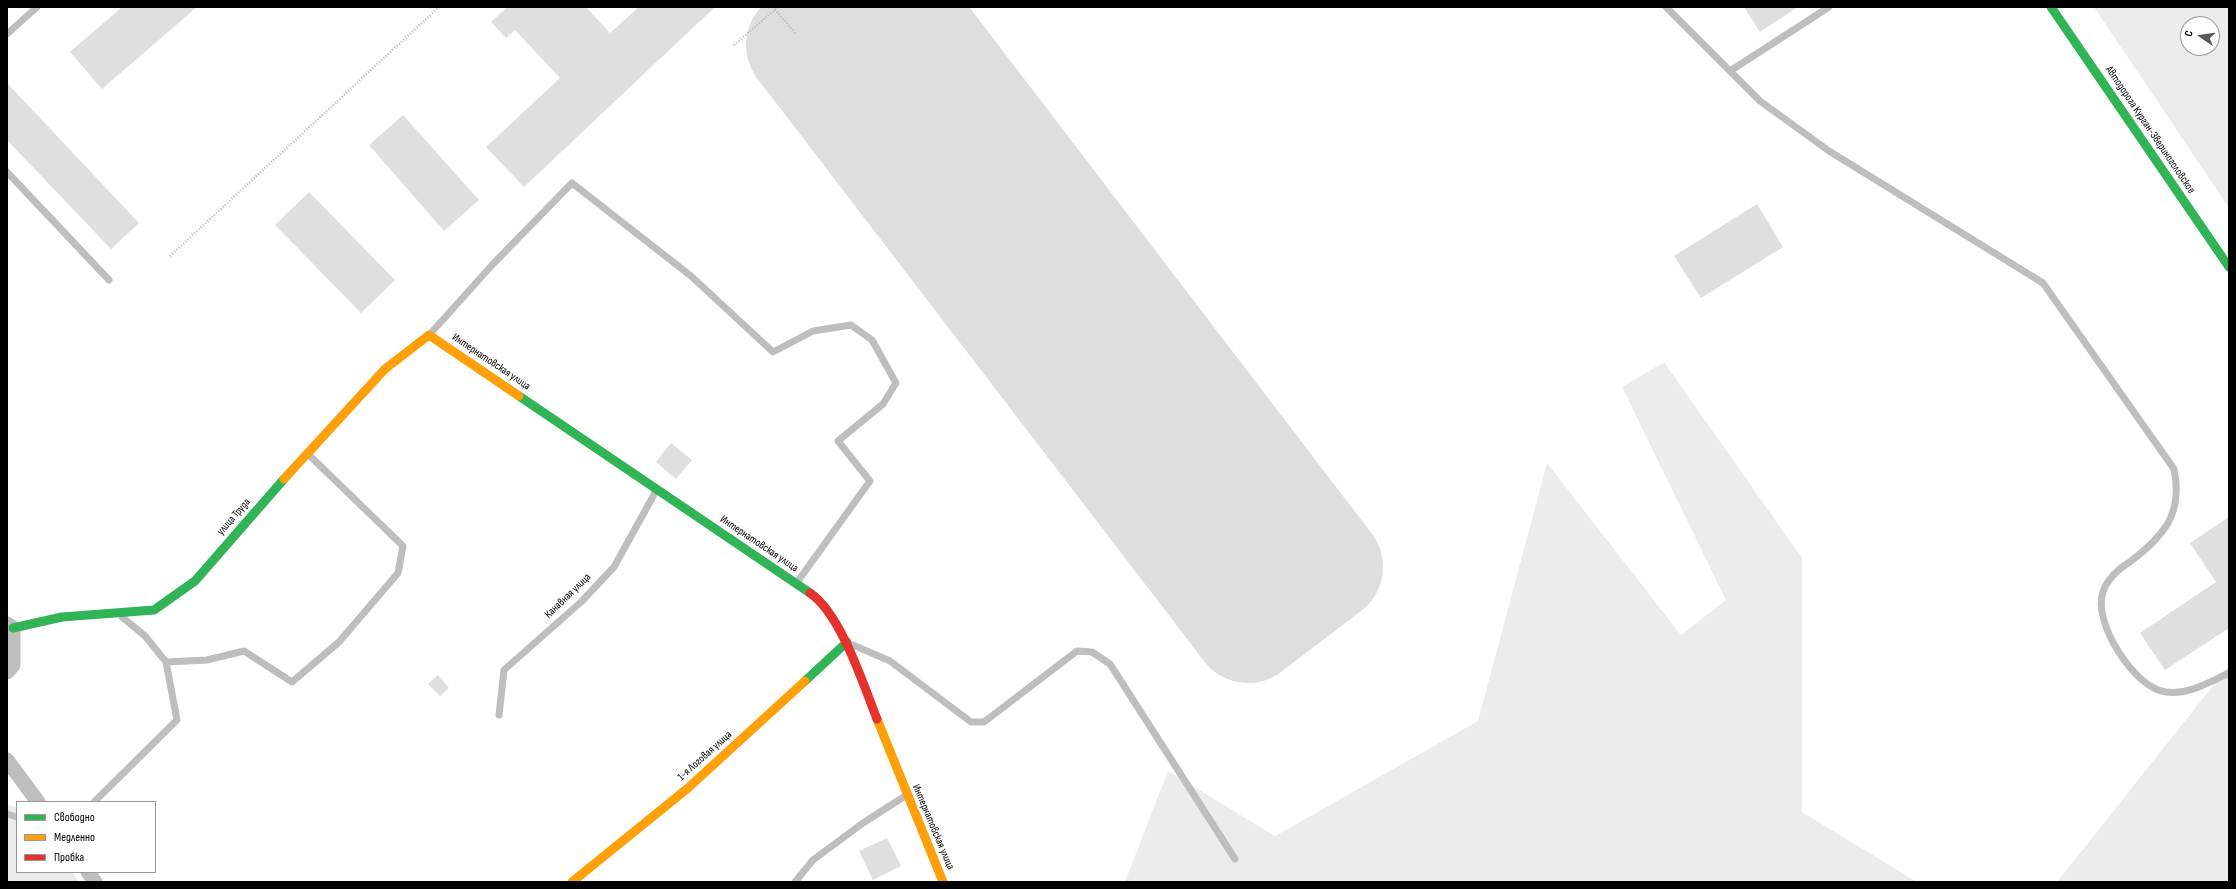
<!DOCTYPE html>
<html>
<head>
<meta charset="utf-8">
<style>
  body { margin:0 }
  #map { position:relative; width:2236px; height:889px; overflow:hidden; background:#fff; font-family:"Sofia Sans Condensed",sans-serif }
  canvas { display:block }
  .frame { position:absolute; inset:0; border:8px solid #000; pointer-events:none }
  .legend { position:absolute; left:16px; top:801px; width:140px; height:72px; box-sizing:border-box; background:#fff; border:1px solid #999; margin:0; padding:5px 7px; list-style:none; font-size:12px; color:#000 }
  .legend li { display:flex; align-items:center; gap:8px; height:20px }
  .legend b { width:20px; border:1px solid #999 }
  .north { position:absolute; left:2180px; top:16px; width:40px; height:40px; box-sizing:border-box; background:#fff; border:1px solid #999; border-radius:50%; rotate:283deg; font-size:11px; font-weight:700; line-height:16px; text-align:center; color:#000 }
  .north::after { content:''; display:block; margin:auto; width:14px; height:18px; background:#595959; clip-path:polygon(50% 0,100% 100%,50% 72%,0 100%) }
</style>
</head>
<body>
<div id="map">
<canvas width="2236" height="889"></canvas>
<div class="frame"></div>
<ul class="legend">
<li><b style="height:5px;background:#30b455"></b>Свободно</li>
<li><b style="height:5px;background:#ff9f0a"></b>Медленно</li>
<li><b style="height:5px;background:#e5322d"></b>Пробка</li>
</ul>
<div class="north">С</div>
</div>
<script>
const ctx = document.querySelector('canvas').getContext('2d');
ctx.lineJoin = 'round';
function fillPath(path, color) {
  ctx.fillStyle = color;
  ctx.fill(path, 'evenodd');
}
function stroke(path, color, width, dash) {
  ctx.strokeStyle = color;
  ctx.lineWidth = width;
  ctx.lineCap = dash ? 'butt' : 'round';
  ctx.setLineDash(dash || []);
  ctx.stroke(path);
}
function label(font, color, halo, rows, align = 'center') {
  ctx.font = font + ' "Sofia Sans Condensed",sans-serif';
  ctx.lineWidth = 4;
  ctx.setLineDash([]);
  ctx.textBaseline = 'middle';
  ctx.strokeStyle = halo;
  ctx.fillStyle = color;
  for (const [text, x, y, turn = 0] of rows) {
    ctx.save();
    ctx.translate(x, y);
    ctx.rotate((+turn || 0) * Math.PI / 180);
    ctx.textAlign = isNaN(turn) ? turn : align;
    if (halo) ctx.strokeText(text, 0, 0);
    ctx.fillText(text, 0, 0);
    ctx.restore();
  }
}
fillPath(new Path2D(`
  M2094 7H2229V208ZM2188 24H2212V48H2188Z
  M1664 362 1802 558V812L1917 882H1125L1168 771 1275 836 1478 721 1547 463 1681 635 1726 600 1622 387Z
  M2227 668 2229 669V882H2057Z
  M7 804 17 808V872H72L79 882H7Z`), '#ececec');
stroke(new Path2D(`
  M850 7 801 45 1248 628 1328 567 900 7`), '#dedede', 110);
fillPath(new Path2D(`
  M122 7H197L102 89 70 52Z
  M507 7H586L610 33 639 7H715L524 187 486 147 560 78 515 30 506 38 491 22Z
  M1744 7H1798L1760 32Z
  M7 83 139 223 111 249 7 140Z
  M403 115 479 200 444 231 369 145Z
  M309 192 395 280 361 313 275 225Z
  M1757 204 1783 247 1701 298 1674 256Z
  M671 443 692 460 676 479 656 462Z
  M2229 517V628L2165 670 2140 633 2216 582 2190 543Z
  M438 675 449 688 440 696 428 684Z
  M887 838 901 866 873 880 859 851Z`), '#dfdfdf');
stroke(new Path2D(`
  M773 7 795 33
  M734 45 778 7
  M170 256 439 7`), '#b9b9b9', 2.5, [1, 2]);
stroke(new Path2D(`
  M1666 7 1760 101 1829 151 2043 283 2174 469C2183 513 2165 535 2131 561 2120 568 2107 579 2103 592 2092 622 2135 689 2166 692 2189 695 2209 682 2229 673
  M7 34 37 7
  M1730 71 1829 7
  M7 172 109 280
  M431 333 493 264 572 183 691 276 773 352 813 331 851 325 872 340 896 383 883 404 838 441 870 481 798 581
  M853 645 890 661 971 722H984L1077 651 1092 652 1110 664 1235 859
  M166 662 207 660 244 651 292 682 339 642 398 573 403 546 309 455
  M499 715 504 670 581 602 614 567 656 491
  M94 802 177 720 166 662 145 636 122 617
  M7 814 17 817
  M795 882 813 860 863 823 905 796`), '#bebebe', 7);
stroke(new Path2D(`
  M7 624 13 628V665L7 672
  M7 760 38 802
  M88 872 95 882`), '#bebebe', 15);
stroke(new Path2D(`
  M2051 7 2229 267
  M519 396 810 593
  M13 628 62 617 154 610 195 581 284 479
  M805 681 847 642`), '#30b455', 9);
stroke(new Path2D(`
  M284 479 385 369 429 335 519 396
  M877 719 943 882
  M572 882 688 788 805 681`), '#ff9f0a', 9);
stroke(new Path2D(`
  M810 593C841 614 863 684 877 719`), '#e5322d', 9);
label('11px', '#000', '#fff', [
  ["Автодорога Курган-Звериноголовское",2150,130,56],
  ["Интернатовская улица",491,362,34],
  ["улица Труда",234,517,-49],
  ["Интернатовская улица",759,544,34],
  ["Канавная улица",568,596,-44],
  ["1-я Логовая улица",705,756,-42],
  ["Интернатовская улица",933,827,67]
]);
</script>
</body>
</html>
